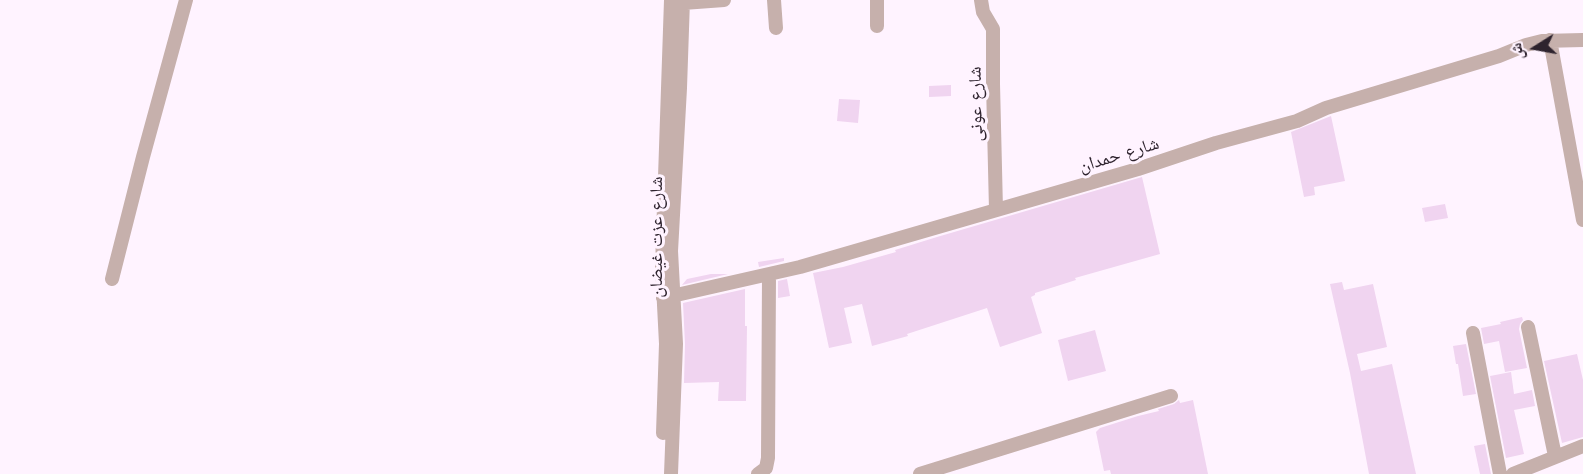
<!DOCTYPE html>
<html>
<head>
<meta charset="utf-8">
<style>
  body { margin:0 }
  #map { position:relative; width:1583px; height:474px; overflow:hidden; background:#fff3ff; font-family:"Work Sans","Noto Naskh Arabic",sans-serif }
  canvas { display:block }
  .north { position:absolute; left:1505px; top:18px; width:60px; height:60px; -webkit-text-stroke:4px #fff3ff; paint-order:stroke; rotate:259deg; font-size:16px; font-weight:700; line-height:24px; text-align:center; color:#2e232e }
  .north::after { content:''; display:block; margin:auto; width:21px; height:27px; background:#2e232e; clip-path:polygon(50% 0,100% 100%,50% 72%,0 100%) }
</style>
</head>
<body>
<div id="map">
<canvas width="1583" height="474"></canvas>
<div class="north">ش</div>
</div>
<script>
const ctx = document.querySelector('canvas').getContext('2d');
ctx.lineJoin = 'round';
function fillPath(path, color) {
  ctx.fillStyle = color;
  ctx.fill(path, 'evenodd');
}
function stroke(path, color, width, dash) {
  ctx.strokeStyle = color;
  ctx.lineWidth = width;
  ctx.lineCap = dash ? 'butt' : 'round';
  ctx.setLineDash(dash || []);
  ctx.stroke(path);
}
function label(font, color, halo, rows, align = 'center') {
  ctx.font = font + ' "Work Sans","Noto Naskh Arabic",sans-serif';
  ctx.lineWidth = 6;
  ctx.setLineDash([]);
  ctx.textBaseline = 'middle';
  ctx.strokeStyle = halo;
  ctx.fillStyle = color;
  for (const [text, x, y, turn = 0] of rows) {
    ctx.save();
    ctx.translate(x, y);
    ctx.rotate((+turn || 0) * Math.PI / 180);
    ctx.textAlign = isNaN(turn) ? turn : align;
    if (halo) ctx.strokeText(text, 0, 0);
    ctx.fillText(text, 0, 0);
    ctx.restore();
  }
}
fillPath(new Path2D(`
  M951 85V96L929 97V86Z
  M839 99 860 100 858 123 837 121Z
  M1331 116 1345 181 1314 187 1315 195 1304 197 1291 132Z
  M1142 177 1160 254 1075 278 1076 280 1035 293V295L1031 297 1042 333 1000 347 987 308 907 334 908 336 872 346 862 304 844 308 852 343 829 348 813 273 843 267 896 252 895 250 937 237Z
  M1445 204 1448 218 1425 222 1422 208Z
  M784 258V261L759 267 758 262Z
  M711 274H728L682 285 687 279Z
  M787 279 790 296 778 298V281Z
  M1342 282 1344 290 1373 284 1387 347 1357 354 1361 371 1392 364 1416 474H1369L1350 373 1330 284Z
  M745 289V326H747L746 401H718L719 382 684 383 685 344 683 303Z
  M1522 317 1523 320 1520 324 1519 329 1527 368 1505 372 1499 341 1484 344 1481 328 1501 324 1500 322Z
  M1095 330 1106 371 1068 381 1058 340Z
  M1466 344 1476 394 1463 396 1458 364H1456L1453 346Z
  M1577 354 1583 380V437L1562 443 1544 361Z
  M1511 372 1514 394 1532 390 1535 406 1514 410 1524 454 1506 458 1490 376Z
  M1179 400 1180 403 1193 400 1208 474H1111L1110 470 1104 471 1096 432 1100 428 1138 416 1159 411 1158 409 1174 404Z
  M1485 444 1491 474H1480L1474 446Z`), '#f0d4f0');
stroke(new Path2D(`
  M774 0 776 28
  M981 0 983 12 993 29V84L996 210
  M683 3 724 0
  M877 26V0
  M1550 40 1583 220
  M112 279 143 157 186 0
  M663 298 800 267 1138 169 1216 143 1297 121 1326 108 1499 56 1526 45 1542 41 1583 40
  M1528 327 1555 456
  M1473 333 1500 474
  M663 433 666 344 662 266 671 0
  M671 474 676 344 671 251 680 88 683 0
  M758 474 766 468 768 458 769 275
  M920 474 1171 396
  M1513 474 1583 446`), '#c6b0ac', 14);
label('18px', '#2e232e', '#fff3ff', [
  ["شارع عونى",976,104,-91],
  ["شارع حمدان",1119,155,-17],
  ["شارع عزت غيضان",657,237,-90]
]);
</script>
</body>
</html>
